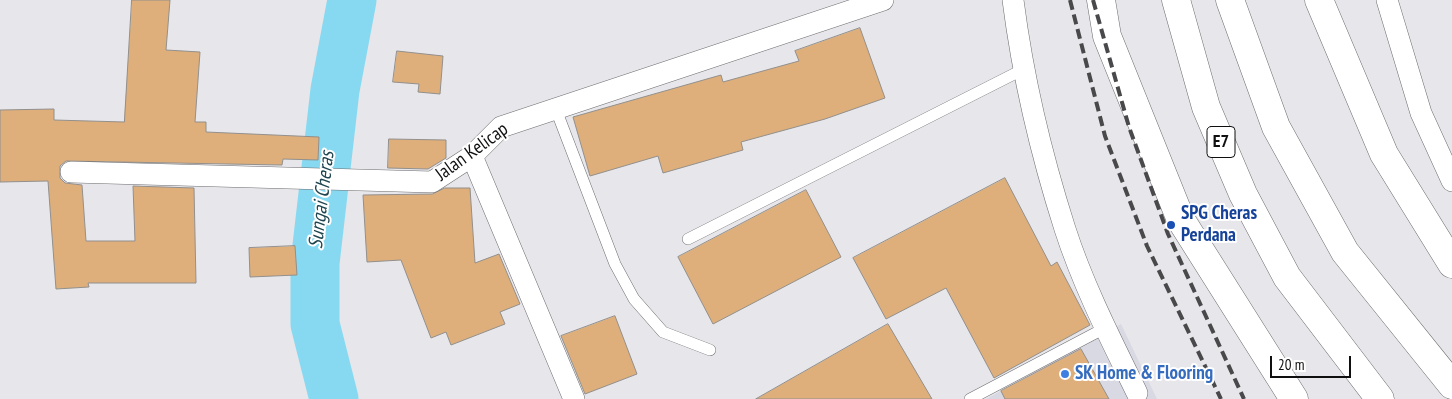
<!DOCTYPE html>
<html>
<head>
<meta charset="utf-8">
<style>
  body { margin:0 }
  #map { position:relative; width:1452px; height:399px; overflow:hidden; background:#e7e6ea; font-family:"PT Sans Narrow",sans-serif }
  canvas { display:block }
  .scale { position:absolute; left:1270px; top:356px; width:81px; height:22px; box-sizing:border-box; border:2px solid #0f0f10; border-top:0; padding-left:6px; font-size:15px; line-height:18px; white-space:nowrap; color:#0f0f10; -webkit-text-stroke:4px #fff; paint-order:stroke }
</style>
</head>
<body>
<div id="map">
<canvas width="1452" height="399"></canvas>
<div class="scale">20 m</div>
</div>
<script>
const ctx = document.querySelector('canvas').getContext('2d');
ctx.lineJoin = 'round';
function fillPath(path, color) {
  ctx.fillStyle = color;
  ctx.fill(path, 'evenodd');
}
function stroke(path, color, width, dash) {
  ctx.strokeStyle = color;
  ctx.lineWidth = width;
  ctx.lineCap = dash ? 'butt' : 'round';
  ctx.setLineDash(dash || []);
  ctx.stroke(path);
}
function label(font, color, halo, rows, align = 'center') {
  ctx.font = font + ' "PT Sans Narrow",sans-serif';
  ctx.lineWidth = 4;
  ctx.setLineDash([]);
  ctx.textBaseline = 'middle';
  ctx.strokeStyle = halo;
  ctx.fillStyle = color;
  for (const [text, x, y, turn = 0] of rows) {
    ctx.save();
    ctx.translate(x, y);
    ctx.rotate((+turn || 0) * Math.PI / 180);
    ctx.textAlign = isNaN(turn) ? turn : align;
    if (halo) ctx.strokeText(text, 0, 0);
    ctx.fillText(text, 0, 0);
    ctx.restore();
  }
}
fillPath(new Path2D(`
  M1121 324 1157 399H986Z`), '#d9d9e4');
stroke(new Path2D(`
  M334 399 315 324V263L335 90 352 0`), '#87d9f1', 49);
const building = new Path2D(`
  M132 0H170L166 50 200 52 195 122H206V132L319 137 318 160 283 159 282 165 66 161 60 166V178L65 183 82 185 86 241H135L133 186 194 188 196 283H88L89 287 56 289 48 181 0 182V110L54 109V120L124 122Z
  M860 28 885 98 825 119 741 142 743 150 663 173 658 156 590 176 573 117 721 75 723 82 799 61 795 51Z
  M397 51 443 56 440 94 418 92 419 84 393 82Z
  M389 139 446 140V158L428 169 388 168Z
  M1005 178 1051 266 1057 262 1090 325 994 378 946 288 886 319 853 258Z
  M445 188H470L475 263 499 254 520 304 500 312 505 324 451 345 446 332 431 338 401 260 367 262 363 195 432 194Z
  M806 190 841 257 713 324 678 257Z
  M295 246 297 275 250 277 249 248Z
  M615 316 637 374 585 394 561 336Z
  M888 324 932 399H756Z
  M1081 349 1109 399H1005L1001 391Z`);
fillPath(building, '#deaf7b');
stroke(building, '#928f8c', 1);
const service = new Path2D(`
  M555 107 615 264 634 299 663 332 710 350
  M688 239 1022 70
  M970 399 1105 328`);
const minor = new Path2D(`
  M1013 0C1023 78 1041 154 1065 229 1083 285 1111 340 1137 393
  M1387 0 1421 113 1452 181
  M472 156 574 399
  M71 172 432 182 472 156 501 127 883 0`);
const motorway = new Path2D(`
  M1101 0 1107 36 1181 220 1294 399
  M1176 0 1206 107 1243 194 1287 277 1380 399
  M1230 0 1276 127 1345 252 1452 385
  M1319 0 1384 154 1452 264`);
stroke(service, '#6d6d70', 12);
stroke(minor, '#6d6d70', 22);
stroke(motorway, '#6d6d70', 29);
stroke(service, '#fff', 11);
stroke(minor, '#fff', 21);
stroke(motorway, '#fff', 28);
stroke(new Path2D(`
  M1070 0 1105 136 1147 246 1221 399
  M1093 0 1129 127 1168 234 1244 399`), '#49484a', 4, [10, 5]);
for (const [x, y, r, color] of [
  [1171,225,5,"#1a4fb4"],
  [1065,374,5,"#3f7fe0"]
]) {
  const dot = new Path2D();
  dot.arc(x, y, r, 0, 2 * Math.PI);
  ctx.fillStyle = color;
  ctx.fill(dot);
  stroke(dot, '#fff', 2);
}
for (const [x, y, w] of [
  [1221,142,28]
]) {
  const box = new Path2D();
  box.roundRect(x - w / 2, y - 15.5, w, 31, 4);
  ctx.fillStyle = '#fff';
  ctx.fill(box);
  stroke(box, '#0f0f10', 1);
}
label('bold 18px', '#0f0f10', null, [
  ["E7",1221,142]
]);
label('19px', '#0f0f10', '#fff', [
  ["Jalan Kelicap",472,152,-36]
]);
label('bold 19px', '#164399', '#fff', [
  ["SPG Cheras",1181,214],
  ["Perdana",1181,236]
], 'left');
label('bold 19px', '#366cbe', '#fff', [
  ["SK Home & Flooring",1075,374]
], 'left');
label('italic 20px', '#1f454f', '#fff', [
  ["Sungai Cheras",322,200,-83]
]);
</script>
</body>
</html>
